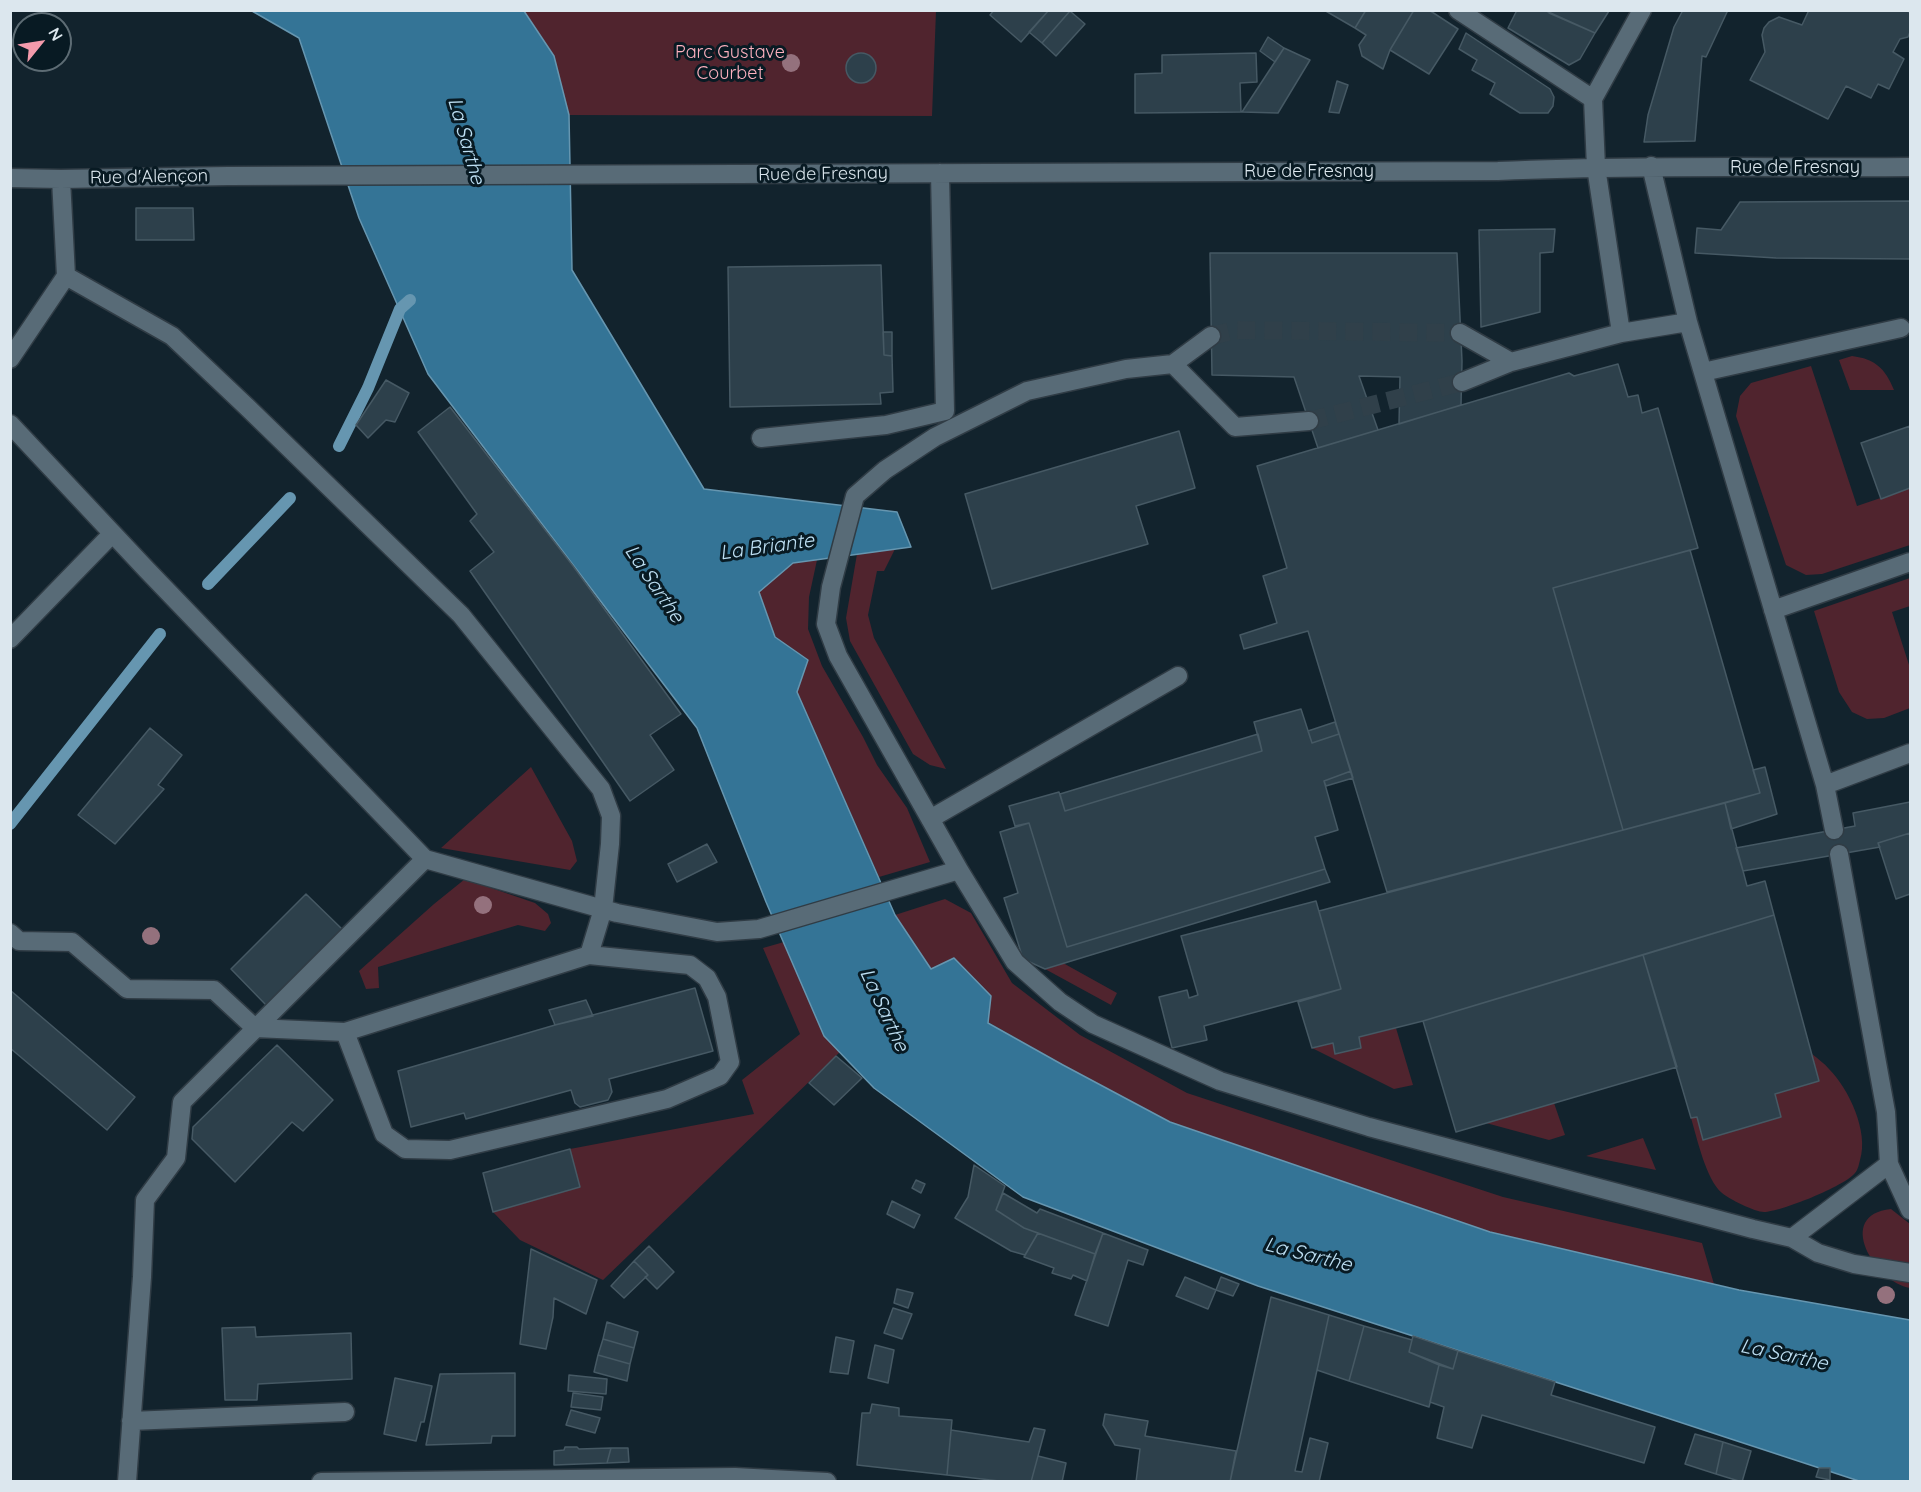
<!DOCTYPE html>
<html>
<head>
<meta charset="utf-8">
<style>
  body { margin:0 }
  #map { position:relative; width:1921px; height:1492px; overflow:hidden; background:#12232d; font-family:Quicksand,sans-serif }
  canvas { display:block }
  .frame { position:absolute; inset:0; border:12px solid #dce7ee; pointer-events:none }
  .north { position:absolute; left:12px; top:12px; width:60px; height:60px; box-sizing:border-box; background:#081a23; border:2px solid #5d6c74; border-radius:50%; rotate:60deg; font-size:16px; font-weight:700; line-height:24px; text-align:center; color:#dce7ee }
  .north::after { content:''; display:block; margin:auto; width:21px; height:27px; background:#f39aab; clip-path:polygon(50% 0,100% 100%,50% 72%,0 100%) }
</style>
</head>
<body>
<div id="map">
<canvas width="1921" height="1492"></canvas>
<div class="frame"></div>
<div class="north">N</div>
</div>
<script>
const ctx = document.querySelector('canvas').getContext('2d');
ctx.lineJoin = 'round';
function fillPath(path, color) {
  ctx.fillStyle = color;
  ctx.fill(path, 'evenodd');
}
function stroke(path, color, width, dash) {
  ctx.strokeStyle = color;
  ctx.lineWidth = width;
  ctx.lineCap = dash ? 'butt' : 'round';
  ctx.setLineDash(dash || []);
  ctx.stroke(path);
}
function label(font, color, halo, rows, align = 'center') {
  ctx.font = font + ' Quicksand,sans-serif';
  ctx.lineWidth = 6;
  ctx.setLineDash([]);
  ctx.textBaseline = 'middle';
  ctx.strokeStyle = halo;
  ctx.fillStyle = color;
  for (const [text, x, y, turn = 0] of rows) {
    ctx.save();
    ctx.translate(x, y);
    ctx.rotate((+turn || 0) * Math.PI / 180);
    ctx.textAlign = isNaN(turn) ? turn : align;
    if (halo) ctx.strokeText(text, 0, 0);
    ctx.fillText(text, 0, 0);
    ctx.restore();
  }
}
fillPath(new Path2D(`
  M524 11H936L932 116 569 115 554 56Z
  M1852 356C1875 359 1885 368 1894 390H1850L1839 360Z
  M1811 366 1857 506 1910 488V545L1822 574 1806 575 1786 565 1736 416 1740 396 1751 383Z
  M895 549 884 571H877L868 615 874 638 946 769 930 765 913 754 850 641 846 618 857 554Z
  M817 560 809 597 808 629 822 666 863 737 877 765 907 808 930 862 879 877 797 692 808 660 775 637 759 591 793 563Z
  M1910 578V606L1892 612 1910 668V708L1884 718 1867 719 1852 712 1839 692 1814 611Z
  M531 767 572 841 577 861 570 870 441 848Z
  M465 879 535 903 548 914 551 923 545 931 518 925 378 967 379 988 366 989 359 971 434 904Z
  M945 899 971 913 1012 983 1080 1035 1187 1093 1503 1197 1702 1243 1714 1284 1490 1232 1170 1122 1063 1065 988 1022 931 969 895 915Z
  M784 942 824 1035 840 1052 603 1280 520 1240 493 1212 580 1187 570 1149 754 1114 742 1080 800 1034 763 948Z
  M1063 963 1117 993 1111 1005 1045 969Z
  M1396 1028 1413 1085 1394 1089 1312 1048Z
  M1812 1054C1818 1059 1824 1063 1829 1069 1849 1089 1869 1132 1860 1160 1859 1164 1858 1170 1855 1173 1845 1186 1780 1212 1764 1212 1755 1212 1729 1199 1722 1193 1706 1180 1697 1138 1691 1118L1697 1117 1703 1140 1781 1117 1775 1094 1819 1081Z
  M1554 1103 1565 1135 1549 1140 1486 1123Z
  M1643 1138 1656 1170 1586 1156Z
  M1891 1209 1910 1224V1288C1875 1282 1834 1215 1891 1209Z`), '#50242e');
const water = new Path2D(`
  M252 11H524L554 56 569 115 572 270 704 489 897 512 911 547 793 563 759 592 775 637 808 660 797 692 895 915 931 969 954 958 991 996 988 1023 1063 1065 1170 1122 1490 1232 1739 1290 1910 1320V1481H1859L1664 1417 1258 1286 1023 1197 874 1088 824 1036 766 902 697 728 428 374 359 218 299 38Z`);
fillPath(water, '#347496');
stroke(water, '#6696b0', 1.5);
stroke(new Path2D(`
  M339 446 368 388 400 309 410 300
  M208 584 290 498
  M10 824 160 634`), '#6696b0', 12);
const building = new Path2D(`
  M994 10H1049L1021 42 990 15Z
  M1049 10 1070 11 1042 43 1029 32Z
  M1324 10H1366L1355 28Z
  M1366 10H1414L1390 50 1383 69 1362 56 1359 45 1366 35 1355 28Z
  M1414 10H1429L1458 29 1429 74 1390 50Z
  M1517 10H1544L1595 33 1580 59 1569 65 1508 28Z
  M1550 10H1608L1609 11 1595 33 1549 13Z
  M1683 10H1728L1706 57 1702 56 1695 141 1644 142 1648 115 1674 27Z
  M1809 10H1907L1910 13V32L1908 37 1900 39 1893 52 1904 59 1889 89 1878 84 1871 98 1846 86 1828 119 1750 80 1765 52 1762 35 1764 28 1769 22 1779 17 1802 25Z
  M1070 11 1085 24 1056 56 1042 43Z
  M1466 33 1550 89 1554 97 1553 106 1548 113H1520L1490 94 1495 83 1472 70 1477 60 1459 49Z
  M1268 37 1284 48 1275 62 1260 51Z
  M1284 48 1310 60 1278 113 1242 112Z
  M1256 53 1257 82 1240 83 1241 112 1135 113V74L1162 73V55Z
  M846 68a15 15 0 1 1 30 0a15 15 0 1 1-30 0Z
  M1337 81 1348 85 1339 113 1329 112Z
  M1910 201V259L1776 258 1695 253 1697 228 1721 230 1740 202Z
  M136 208H193L194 240H136Z
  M1555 229 1553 252 1540 253V312L1481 327 1479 230Z
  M1210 253H1457L1462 361 1461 405 1399 424 1400 377 1359 376 1378 430 1318 448 1294 377 1212 375Z
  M881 265 884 355 892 356 893 392 880 393 881 404 730 407 728 267Z
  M883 332H892V356L884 355Z
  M1618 364 1628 397 1638 395 1642 413 1658 408 1698 548 1553 588 1623 830 1387 892 1308 631 1244 649 1240 635 1277 623 1263 576 1287 568 1257 466 1569 373 1574 376Z
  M386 380 409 393 395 422 386 420 368 438 356 425Z
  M450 407 573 566 681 714 650 735 674 770 630 801 470 571 494 552 470 521 477 514 418 432Z
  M1910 426V488L1881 499 1861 443Z
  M1179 431 1195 488 1136 506 1148 544 992 589 965 494Z
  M1690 550 1760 793 1623 830 1553 588Z
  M1301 709 1312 743 1339 734 1351 771 1324 781 1338 830 1315 837 1325 869 1067 947 1029 823 1015 826 1009 806 1059 792 1065 811 1262 751 1254 722Z
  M1335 722 1339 734 1312 743 1308 731Z
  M150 728 182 755 158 785 164 789 115 844 78 815Z
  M1258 734 1262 751 1065 811 1060 794Z
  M1765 767 1777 814 1731 829 1725 803 1760 793 1753 770Z
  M1351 771 1353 778 1326 786 1324 781Z
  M1910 802V833L1878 843 1880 847 1743 871 1736 848 1855 826 1853 813Z
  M1725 803 1747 886 1765 881 1774 915 1423 1021 1359 1037 1361 1048 1335 1054 1333 1043 1312 1048 1298 1002 1341 989 1319 911Z
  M1029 823 1067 947 1325 869 1330 882 1045 969 1023 959 1004 898 1018 893 1000 832Z
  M1910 833V894L1896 899 1878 843Z
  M707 844 717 862 677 882 668 864Z
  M306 894 342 929 266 1005 231 969Z
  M1316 901 1341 989 1204 1026 1207 1040 1172 1048 1159 997 1187 990 1189 998 1198 995 1181 936Z
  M1774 915 1819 1081 1775 1094 1781 1117 1703 1140 1697 1117 1691 1118 1643 955Z
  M1643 955 1677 1067 1456 1132 1423 1021Z
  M695 988 713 1051 609 1079 612 1092 608 1100 580 1107 575 1103 571 1090 466 1119 464 1113 411 1127 398 1071 555 1025Z
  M10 990 135 1097 107 1130 10 1048Z
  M586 1000 593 1016 555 1025 549 1010Z
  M277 1045 333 1100 303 1131 292 1122 235 1182 192 1139 193 1127Z
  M836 1056 862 1078 834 1105 809 1083Z
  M570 1149 580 1187 493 1212 483 1173Z
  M974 1165 1005 1186 996 1210 1024 1228 1038 1233 1025 1255 1011 1251 955 1218 968 1197Z
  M916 1180 925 1184 921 1193 912 1188Z
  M1003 1193 1037 1213 1040 1209 1103 1233 1095 1254 1024 1228 996 1210Z
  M892 1201 920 1215 914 1228 887 1214Z
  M1038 1233 1095 1254 1087 1281 1073 1275 1071 1279 1052 1273 1054 1268 1024 1257Z
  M1103 1233 1148 1250 1143 1265 1128 1260 1108 1326 1075 1315Z
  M649 1246 674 1272 657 1289 645 1277 648 1275 634 1261Z
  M531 1249 597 1280 586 1314 554 1298 553 1317 546 1349 520 1344Z
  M634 1261 648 1275 624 1298 611 1286Z
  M1185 1277 1216 1290 1208 1309 1176 1296Z
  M1221 1277 1239 1284 1233 1296 1216 1290Z
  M897 1289 913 1293 908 1308 894 1303Z
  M1271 1297 1329 1315 1295 1471 1302 1472 1310 1438 1328 1443 1319 1482H1230Z
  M893 1308 912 1314 902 1339 884 1333Z
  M1329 1315 1364 1326 1349 1381 1317 1370Z
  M607 1322 638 1332 634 1348 603 1339Z
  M1364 1326 1412 1340 1409 1352 1439 1365 1429 1407 1349 1381Z
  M255 1327 256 1337 351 1333 352 1379 258 1384 257 1400H225L222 1328Z
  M1413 1336 1458 1351 1453 1369 1409 1352Z
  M836 1337 854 1341 848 1374 830 1372Z
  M603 1339 634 1348 630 1364 598 1355Z
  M875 1345 894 1350 888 1383 868 1378Z
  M1458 1351 1555 1382 1551 1395 1655 1427 1644 1463 1482 1415 1472 1448 1437 1438 1444 1407 1430 1402 1439 1365 1453 1369Z
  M598 1355 630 1364 627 1381 594 1372Z
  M515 1373V1436H492L491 1443 426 1445 440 1374Z
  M569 1375 607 1379 606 1394 568 1391Z
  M395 1378 432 1386 424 1422H421L416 1441 384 1434Z
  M573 1393 603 1397 601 1410 571 1407Z
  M872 1404 899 1408V1416L952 1420 947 1475 857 1465 862 1413H870Z
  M571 1410 600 1418 595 1433 566 1425Z
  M1105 1414 1148 1421 1145 1436 1236 1451 1230 1482H1136L1140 1449 1115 1445 1103 1425Z
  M1034 1428 1045 1430 1031 1482H1008L947 1475 951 1430 1029 1442Z
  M1695 1434 1723 1442 1716 1474 1685 1464Z
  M1723 1442 1751 1451 1742 1482 1716 1474Z
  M565 1447H577L579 1449 611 1448 607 1463 554 1465V1451L564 1450Z
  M611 1448H628L629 1462 607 1463Z
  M1038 1456 1066 1463 1062 1482H1031Z
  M1819 1468H1830V1480L1816 1477Z`);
fillPath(building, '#2d404b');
stroke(building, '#465964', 1.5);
stroke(new Path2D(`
  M1211 336 1236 330 1460 333
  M1309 421 1462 382`), '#30404a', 18, [18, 9]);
const minor = new Path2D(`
  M1458 10 1593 99
  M1651 166 1688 322 1825 785 1834 830
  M10 178 61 179 228 176 1498 171C1636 165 1773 168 1910 167
  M1460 333 1511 362 1621 333 1688 322
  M1621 333 1596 167 1593 99 1642 10
  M1211 336 1173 364 1126 369 1027 391 935 437 885 470 855 496 831 587 826 624 838 656 959 870 1015 962 1060 1002 1093 1024 1220 1081 1369 1127 1753 1229 1792 1238 1818 1253 1854 1264 1910 1273
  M10 359 66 276 61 179
  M1173 364 1235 427 1309 421
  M1703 372 1901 328
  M1462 382 1511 362
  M10 424 146 569 425 859 617 913 717 932 759 929 959 870
  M761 438 886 425 945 411 940 173
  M1773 610 1910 562
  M10 639 112 534
  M1825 785 1910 753
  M930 819 1178 676
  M10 933 19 941 72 942 127 989 214 990 255 1028 345 1032 589 955 603 909 610 844 611 816 601 789 461 615 247 407 172 336 66 276
  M345 1032 384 1134 405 1149 450 1150 667 1099 720 1076 730 1062 717 997 707 978 690 965 589 955
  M1889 1164 1910 1210
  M1792 1238 1889 1164 1886 1112 1839 854
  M131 1421 345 1412
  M127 1482 142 1277 145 1200 176 1158 182 1102 425 859
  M321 1482 735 1477 827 1482`);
stroke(minor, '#303c45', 21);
stroke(minor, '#586b77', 18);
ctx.fillStyle = '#94717d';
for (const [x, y] of [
  [791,63],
  [483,905],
  [151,936],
  [1886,1295]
]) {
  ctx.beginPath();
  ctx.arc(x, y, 9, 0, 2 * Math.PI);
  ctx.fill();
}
label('18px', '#feb1bf', '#081a23', [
  ["Parc Gustave",730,53],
  ["Courbet",730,74]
]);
label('18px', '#dce7ee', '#081a23', [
  ["Rue de Fresnay",1795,168],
  ["Rue de Fresnay",1309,172],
  ["Rue de Fresnay",823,174,-1],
  ["Rue d'Alençon",149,177,-1]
]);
label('italic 20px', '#bee0f4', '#081a23', [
  ["La Sarthe",466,141,74],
  ["La Briante",767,547,-8],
  ["La Sarthe",654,584,56],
  ["La Sarthe",884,1010,65],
  ["La Sarthe",1308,1255,14],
  ["La Sarthe",1784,1355,12]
]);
</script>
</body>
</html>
